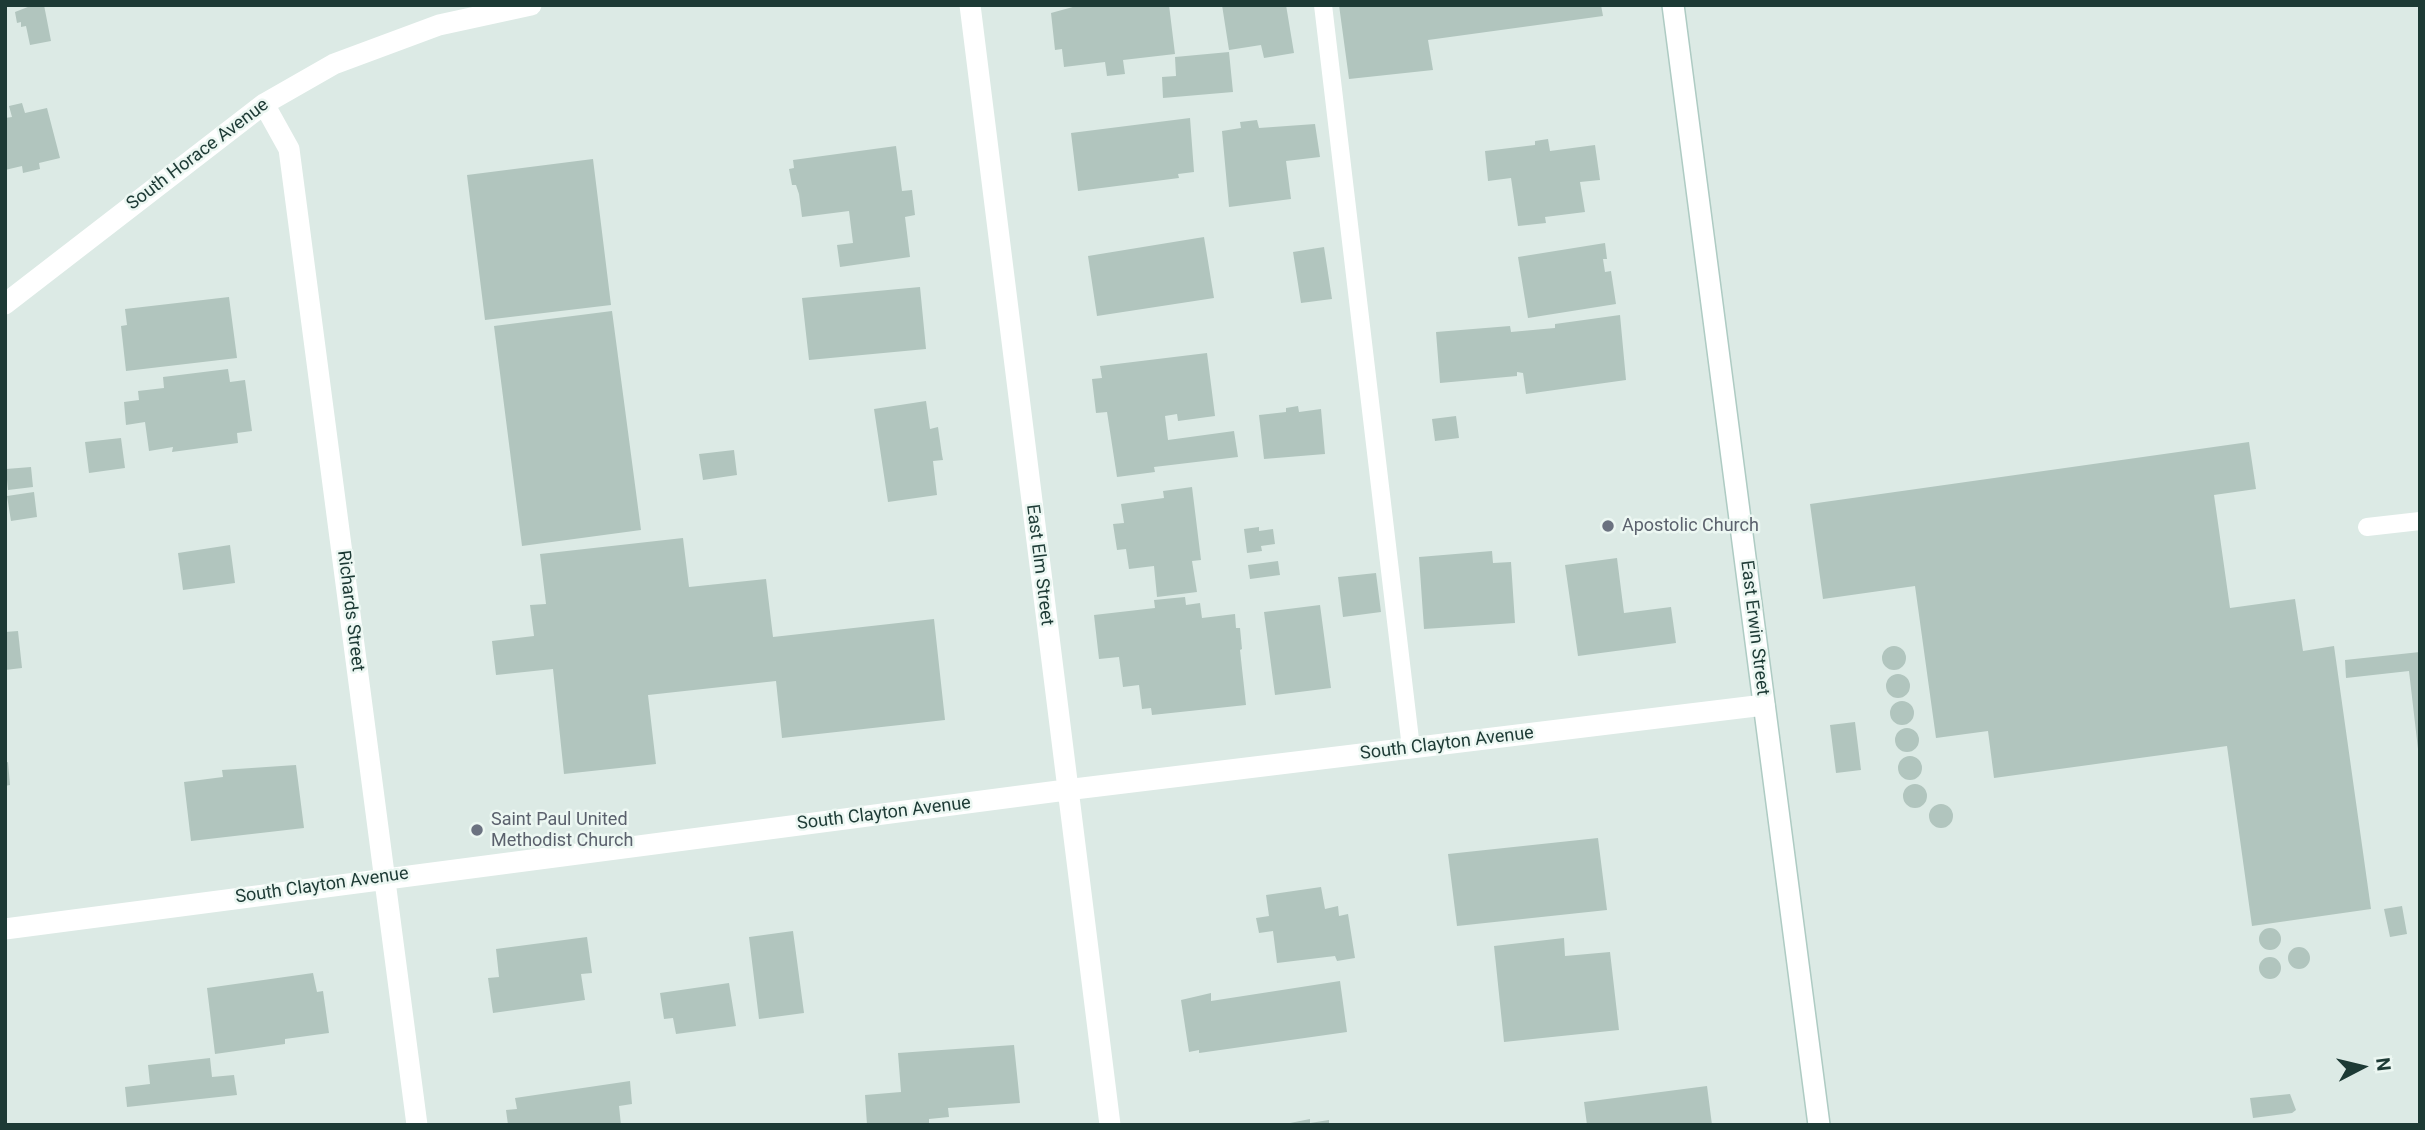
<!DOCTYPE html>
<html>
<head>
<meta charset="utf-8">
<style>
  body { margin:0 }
  #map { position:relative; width:2425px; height:1130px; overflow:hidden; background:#dceae5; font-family:Roboto,sans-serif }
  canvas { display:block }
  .frame { position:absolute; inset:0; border:7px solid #1d3a35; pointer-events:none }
  .north { position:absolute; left:2327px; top:1032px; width:70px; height:70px; -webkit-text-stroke:5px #ecf7f2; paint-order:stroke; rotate:83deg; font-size:19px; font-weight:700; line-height:28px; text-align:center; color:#1d3a35 }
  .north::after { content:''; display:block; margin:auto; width:24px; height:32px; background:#1d3a35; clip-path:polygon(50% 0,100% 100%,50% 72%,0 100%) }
</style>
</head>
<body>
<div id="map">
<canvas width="2425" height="1130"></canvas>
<div class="frame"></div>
<div class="north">N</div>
</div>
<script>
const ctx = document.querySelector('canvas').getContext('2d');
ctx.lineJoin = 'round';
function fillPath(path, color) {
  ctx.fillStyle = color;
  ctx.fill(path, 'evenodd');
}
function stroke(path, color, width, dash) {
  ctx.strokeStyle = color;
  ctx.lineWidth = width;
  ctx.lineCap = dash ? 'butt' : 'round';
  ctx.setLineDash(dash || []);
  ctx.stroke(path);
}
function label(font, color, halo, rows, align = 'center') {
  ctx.font = font + ' Roboto,sans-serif';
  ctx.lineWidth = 5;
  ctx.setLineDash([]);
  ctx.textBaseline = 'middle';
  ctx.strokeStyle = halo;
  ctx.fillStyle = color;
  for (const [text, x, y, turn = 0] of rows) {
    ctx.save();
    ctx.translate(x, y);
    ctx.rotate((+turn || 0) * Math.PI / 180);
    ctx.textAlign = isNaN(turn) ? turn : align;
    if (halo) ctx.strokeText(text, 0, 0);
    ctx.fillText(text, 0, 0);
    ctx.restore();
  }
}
fillPath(new Path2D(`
  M33 5H44L51 41 30 45 26 26 21 27V22L17 23 15 12Z
  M1080 5H1169L1175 54 1123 60 1125 74 1107 76 1105 62 1064 67 1062 49 1055 50 1051 13Z
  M1222 5H1286L1294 53 1264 58 1261 45 1229 50Z
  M1339 5H1601L1603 16 1428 40 1433 70 1349 79Z
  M1229 52 1233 92 1163 98 1162 77 1176 76 1175 57Z
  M22 103 25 113 47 108 60 158 39 163 40 169 23 173 22 166 5 170V118L12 117 9 106Z
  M1190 118 1194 172 1178 174 1179 178 1078 191 1071 133Z
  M1257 120 1259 128 1315 124 1320 157 1286 161 1291 199 1229 207 1222 131 1241 128 1240 122Z
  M1548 139 1550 151 1595 145 1600 180 1580 182 1585 212 1545 217 1546 223 1518 226 1511 178 1488 181 1485 151 1535 145V141Z
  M896 146 902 191 912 190 915 215 905 217 910 257 840 267 837 245 853 243 849 211 802 217 799 194 796 185H792L789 169 794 168 793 160Z
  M593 159 611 305 485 320 467 175Z
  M1204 237 1214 298 1097 316 1088 256Z
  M1605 243 1607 259H1603L1605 272 1611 271 1616 304 1528 318 1518 257Z
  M1324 247 1332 299 1301 303 1293 252Z
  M920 287 926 349 809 360 802 298Z
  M229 297 237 358 126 371 121 326 127 325 125 309Z
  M612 311 641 530 522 546 494 326Z
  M1620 315 1626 380 1526 394 1523 373 1517 372V376L1440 383 1436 332 1510 326 1511 332 1555 328V324Z
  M1207 353 1215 416 1178 421 1177 414 1165 416 1168 440 1234 431 1238 457 1154 467 1155 472 1117 477 1107 412 1096 413 1092 379 1102 378 1100 366Z
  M228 369 230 382 245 380 252 431 237 433 238 443 172 452 173 447 149 451 145 422 126 425 124 402 139 400 138 391 164 388 163 377Z
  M926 401 930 429 938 427 942 455 943 460 933 461 937 495 888 502 874 409Z
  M1298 406 1299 412 1321 409 1325 454 1264 459 1259 415 1286 412V408Z
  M1456 416 1459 438 1435 441 1432 419Z
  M121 438 125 468 89 473 85 442Z
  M2249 442 2256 489 2214 495 2230 608 2295 599 2303 651 2334 646 2371 909 2252 926 2227 746 1994 778 1988 731 1936 738 1915 586 1823 599 1810 504Z
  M734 450 737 475 703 480 699 454Z
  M31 467 33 487 8 490 6 469Z
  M1192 487 1201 560 1192 561 1197 592 1157 597 1154 566 1129 569 1126 549 1117 550 1113 524 1124 523 1121 504 1164 498 1163 491Z
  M34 492 37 517 11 521 7 496Z
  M1259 527V531L1273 529 1275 544 1261 546 1262 551 1247 553 1244 529Z
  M683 538 689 587 766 579 773 637 934 619 945 720 782 738 776 681 648 695 656 764 564 774 553 669 496 675 492 641 534 636 530 605 546 604 540 554Z
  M230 545 235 583 183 590 178 553Z
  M1492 551 1493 563 1511 562 1515 623 1424 629 1419 557Z
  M1617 558 1624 613 1671 607 1676 643 1578 656 1565 565Z
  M1278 561 1280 575 1250 579 1248 565Z
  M1376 573 1381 612 1343 617 1338 577Z
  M1185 597 1186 605 1200 603 1202 618 1235 614 1236 628H1240L1242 649 1240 650 1246 705 1152 715 1151 708 1142 709 1139 685 1123 687 1119 657 1099 659 1094 615 1155 608 1154 600Z
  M1320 605 1331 688 1275 695 1264 612Z
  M18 631 22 668 5 670V632Z
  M1882 658a12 12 0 1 1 24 0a12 12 0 1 1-24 0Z
  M2420 652V749H2418L2409 671 2346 678 2345 660Z
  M1886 686a12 12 0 1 1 24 0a12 12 0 1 1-24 0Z
  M1890 713a12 12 0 1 1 24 0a12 12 0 1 1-24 0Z
  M1855 722 1861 770 1836 773 1830 725Z
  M1895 740a12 12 0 1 1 24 0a12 12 0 1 1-24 0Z
  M1898 768a12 12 0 1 1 24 0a12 12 0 1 1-24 0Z
  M8 762 10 785 5 786V763Z
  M296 765 304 828 191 841 184 782 223 777 222 770Z
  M1903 796a12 12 0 1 1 24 0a12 12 0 1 1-24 0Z
  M1929 816a12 12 0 1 1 24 0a12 12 0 1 1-24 0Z
  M1598 838 1607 910 1457 926 1448 854Z
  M1321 887 1325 909 1338 906 1339 916 1348 914 1355 958 1337 961 1335 956 1277 963 1273 931 1259 933 1256 918 1269 916 1266 895Z
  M2402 906 2407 934 2390 937 2384 909Z
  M2259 939a11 11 0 1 1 22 0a11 11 0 1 1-22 0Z
  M793 931 804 1013 759 1019 749 937Z
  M587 937 592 973 581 974 585 1000 493 1013 488 978 499 977 496 949Z
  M1564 938 1565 956 1610 952 1619 1030 1504 1042 1494 946Z
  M2288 958a11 11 0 1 1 22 0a11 11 0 1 1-22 0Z
  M2259 968a11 11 0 1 1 22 0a11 11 0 1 1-22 0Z
  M313 973 317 992 323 991 329 1033 285 1039V1044L215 1054 207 988Z
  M1340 981 1347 1032 1199 1053V1050L1189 1052 1181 1000 1211 993V1001Z
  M729 983 736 1026 676 1034 673 1018 664 1019 660 993Z
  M1014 1045 1020 1103 948 1108 949 1117 929 1119V1125H867L865 1095 901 1092 898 1053Z
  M210 1058 212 1077 234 1075 237 1095 127 1107 125 1087 150 1084 148 1065Z
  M630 1081 632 1104 619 1106 621 1125H508L506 1110 517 1109 515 1098Z
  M1707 1086 1712 1125H1587L1584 1102Z
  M2290 1094 2296 1110 2292 1113 2253 1118 2250 1098Z
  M1310 1119V1123L1329 1120V1125H1280Z`), '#b1c5be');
const secondary = new Path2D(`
  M1673 5 1819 1125`);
stroke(secondary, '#aecbc3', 24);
stroke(new Path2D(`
  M1323 5 1411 748
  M2367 527 2420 521`), '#fff', 18);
stroke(new Path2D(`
  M970 5 1110 1125
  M264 104 289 149 417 1125
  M5 304 264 104 334 64 439 25 531 5
  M5 929 1066 790 1764 705`), '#fff', 21);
stroke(secondary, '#fff', 21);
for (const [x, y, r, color] of [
  [1608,526,7,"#6b7280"],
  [477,830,7,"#6b7280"]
]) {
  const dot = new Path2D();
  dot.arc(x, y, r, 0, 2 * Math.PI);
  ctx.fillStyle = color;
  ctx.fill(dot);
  stroke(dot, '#ecf7f2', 2.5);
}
label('18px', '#1d3a35', '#ecf7f2', [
  ["South Horace Avenue",198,155,-37],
  ["East Elm Street",1039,565,83],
  ["Richards Street",350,611,83],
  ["East Erwin Street",1754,628,83],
  ["South Clayton Avenue",1447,744,-7],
  ["South Clayton Avenue",884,814,-7],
  ["South Clayton Avenue",322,886,-8]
]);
label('18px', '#5b616d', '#ecf7f2', [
  ["Apostolic Church",1622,526],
  ["Saint Paul United",491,820],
  ["Methodist Church",491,841]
], 'left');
</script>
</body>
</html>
